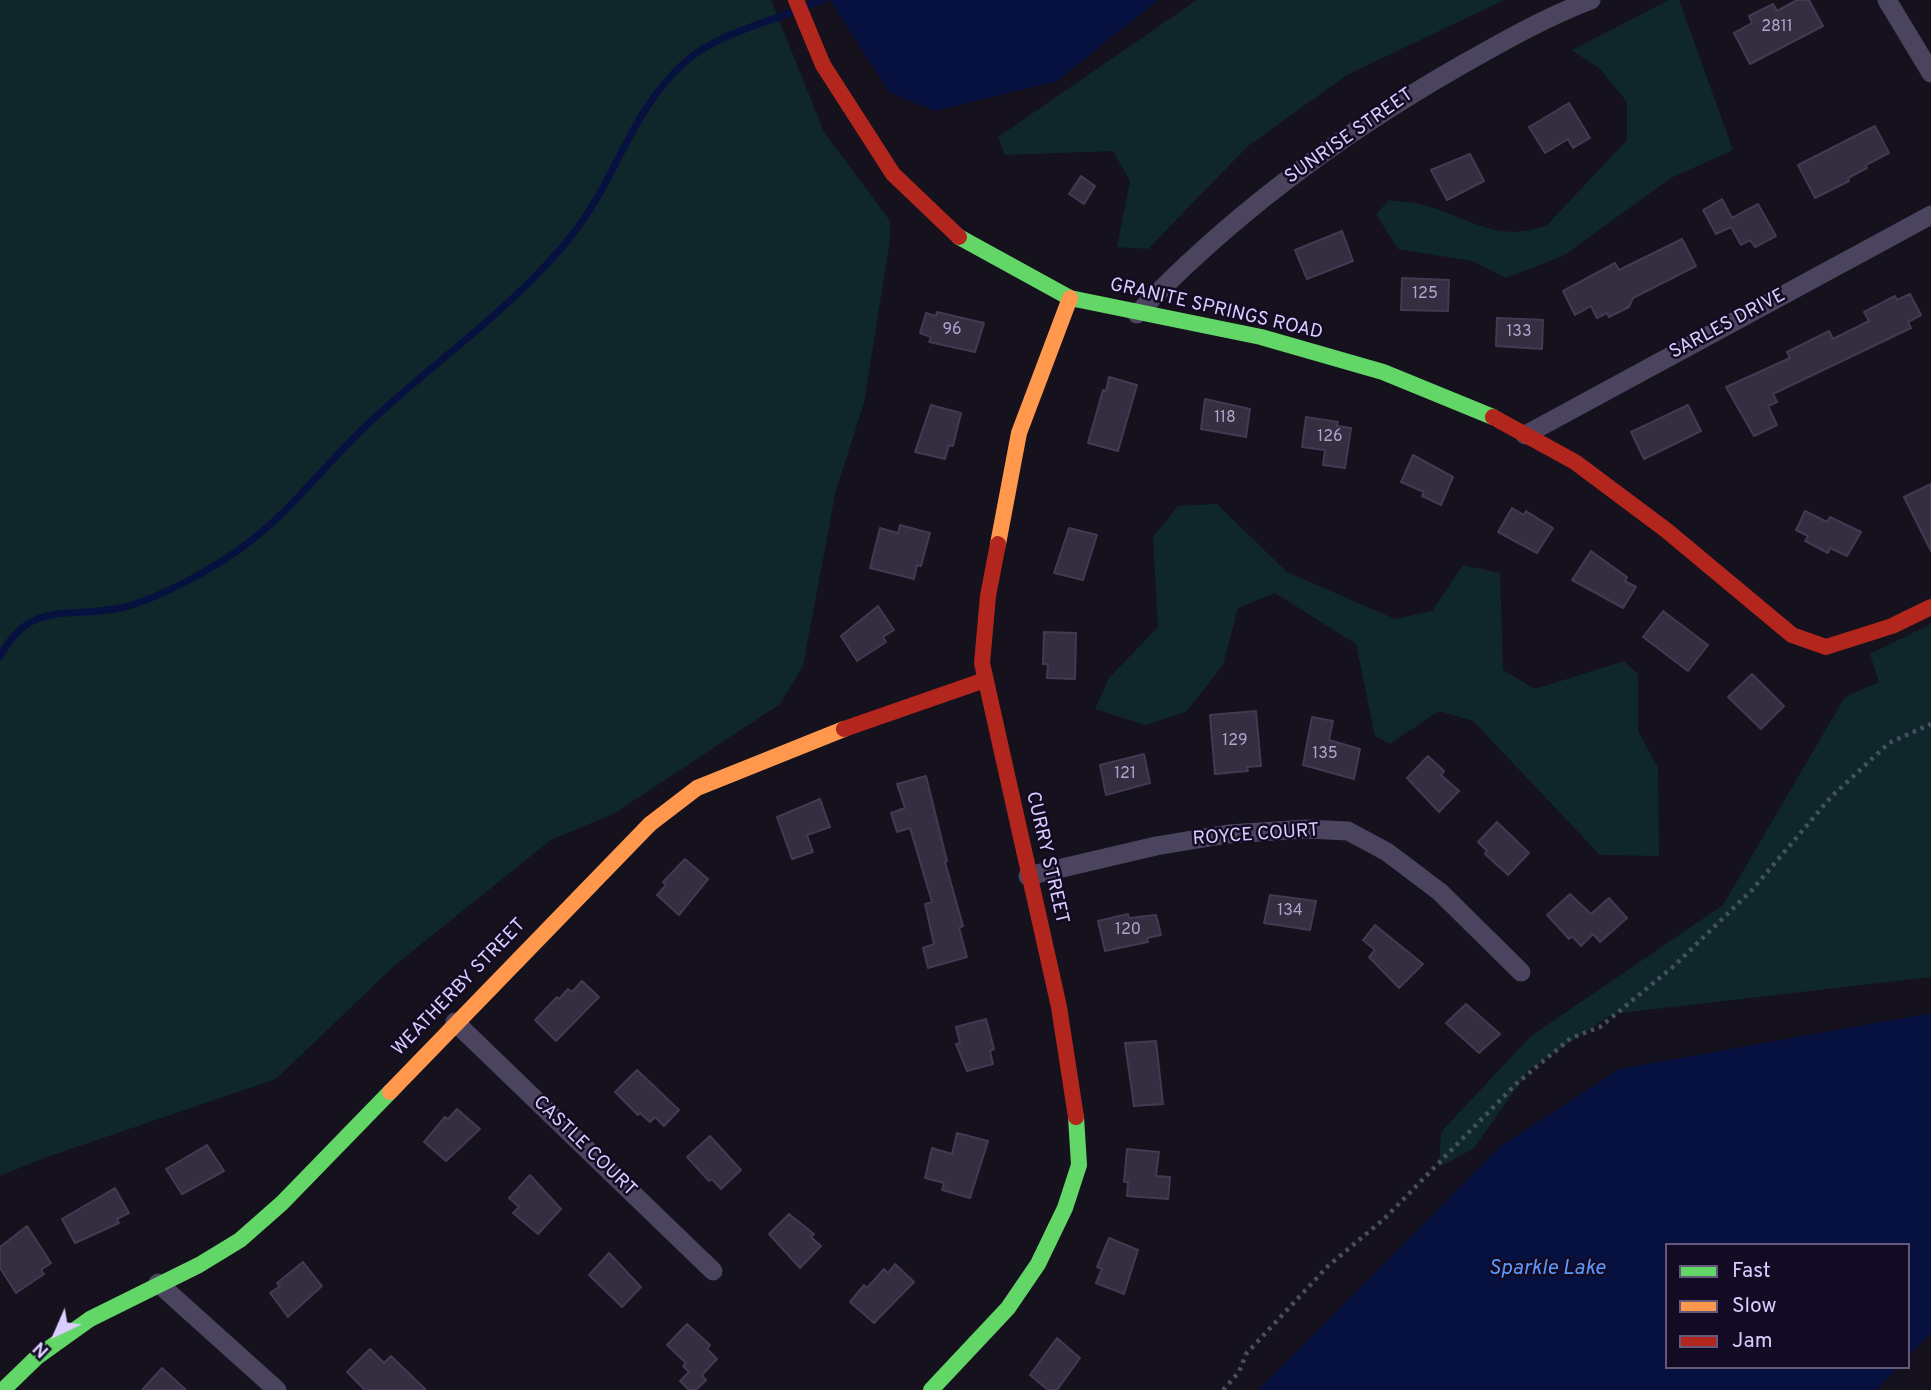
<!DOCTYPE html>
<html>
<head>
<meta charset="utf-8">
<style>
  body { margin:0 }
  #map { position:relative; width:1931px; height:1390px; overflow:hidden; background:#15111d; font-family:Overpass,sans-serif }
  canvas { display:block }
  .legend { position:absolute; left:1665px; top:1243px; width:245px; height:126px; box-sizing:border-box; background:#130b23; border:2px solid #63597b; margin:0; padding:9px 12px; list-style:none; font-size:21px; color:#dbcdff }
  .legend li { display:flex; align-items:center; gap:14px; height:35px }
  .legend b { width:35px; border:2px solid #63597b }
  .north { position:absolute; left:21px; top:1299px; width:70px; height:70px; -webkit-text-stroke:5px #130b23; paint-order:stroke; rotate:224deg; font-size:19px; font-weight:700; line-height:28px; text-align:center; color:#dbcdff }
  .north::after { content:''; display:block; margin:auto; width:24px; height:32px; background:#dbcdff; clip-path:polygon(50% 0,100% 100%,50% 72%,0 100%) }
</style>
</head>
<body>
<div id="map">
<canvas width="1931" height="1390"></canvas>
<ul class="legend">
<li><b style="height:9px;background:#63d668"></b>Fast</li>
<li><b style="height:9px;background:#ff974d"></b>Slow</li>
<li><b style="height:9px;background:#b3261e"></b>Jam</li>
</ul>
<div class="north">N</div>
</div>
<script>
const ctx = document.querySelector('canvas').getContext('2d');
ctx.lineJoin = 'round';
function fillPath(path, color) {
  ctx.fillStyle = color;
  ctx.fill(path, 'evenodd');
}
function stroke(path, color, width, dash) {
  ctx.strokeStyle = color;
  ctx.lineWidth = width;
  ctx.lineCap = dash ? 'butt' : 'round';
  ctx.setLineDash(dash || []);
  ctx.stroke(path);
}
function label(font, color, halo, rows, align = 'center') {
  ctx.font = font + ' Overpass,sans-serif';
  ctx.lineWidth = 5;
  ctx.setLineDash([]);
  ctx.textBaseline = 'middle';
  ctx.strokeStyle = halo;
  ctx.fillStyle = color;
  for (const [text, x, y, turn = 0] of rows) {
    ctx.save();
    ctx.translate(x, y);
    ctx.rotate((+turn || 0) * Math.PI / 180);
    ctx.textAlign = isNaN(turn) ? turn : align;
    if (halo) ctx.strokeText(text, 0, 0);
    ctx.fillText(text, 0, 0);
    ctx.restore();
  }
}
fillPath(new Path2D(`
  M0 0H771L824 132 890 221V240L864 403 836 490 803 666 780 704 615 813 551 840 395 965 276 1079 47 1157 0 1176Z
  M1197 0H1504L1347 75 1248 146 1148 249 1117 247 1130 181 1113 151 1005 155 998 137Z
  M1669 0H1679L1733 150 1671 178 1563 256 1506 278 1472 261 1398 249 1376 214 1389 200C1401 202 1415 202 1427 206 1470 218 1498 244 1547 225L1627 140V102L1600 69 1572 50Z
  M1217 504 1287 572 1395 619 1432 611 1463 565 1500 573 1503 670 1535 689 1624 661 1638 674V731L1658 768 1659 856 1600 855 1473 721 1439 711 1390 744 1375 736 1356 644 1275 593 1238 608 1223 665 1186 712 1145 725 1095 709 1109 678 1158 627 1153 537 1178 506Z
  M1931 624V977L1612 1014 1530 1069 1473 1149 1439 1167 1441 1132 1531 1036 1723 905 1845 697 1879 682 1870 654Z`), '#0f272b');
fillPath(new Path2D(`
  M830 0H1158L1057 81 936 111 890 93Z
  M1931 1013V1333L1908 1357V1245H1667V1367H1898L1876 1390H1258L1501 1146 1619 1069Z`), '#061140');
stroke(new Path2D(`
  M806 6 823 0
  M0 656C31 599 70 619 120 608 158 600 222 564 252 540 295 506 329 460 369 423 435 361 516 306 572 235 616 180 631 110 685 62 714 36 759 25 795 11`), '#061140', 7);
const building = new Path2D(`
  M1797 0H1809L1823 26 1750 64 1734 33 1752 23 1749 16 1773 4 1777 11Z
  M1569 103 1590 138 1573 148 1568 139 1545 153 1529 127Z
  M1875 126 1889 153 1866 165 1867 168 1848 178 1849 181 1815 198 1798 165Z
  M1470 154 1484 181 1447 200 1431 170Z
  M1081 176 1095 186 1084 204 1069 194Z
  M1722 199 1732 218 1758 204 1776 236 1755 247 1750 240 1741 245 1731 227 1716 234 1703 210Z
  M1342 231 1353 261 1307 279 1295 250Z
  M1682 239 1696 266 1633 298 1629 307 1609 317 1607 313 1597 318 1591 306 1575 315 1563 291 1615 263 1619 270Z
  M1402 278 1449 280 1448 311 1401 310Z
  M1910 294 1921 315 1908 322 1911 328 1773 394 1777 402 1768 406 1777 425 1754 436 1726 387 1790 358 1787 352 1829 331 1833 339 1869 321 1864 312 1895 296 1897 300Z
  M937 312 984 323 975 352 929 342 931 337 920 333 926 313 936 316Z
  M1497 318 1543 320 1542 349 1496 346Z
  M1109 377 1137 385 1118 451 1088 443 1103 390 1106 391Z
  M1205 399 1250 409 1246 437 1201 429Z
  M931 405 961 413 953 446 949 445 945 459 915 452Z
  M1688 405 1701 431 1644 459 1631 432Z
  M1306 417 1338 422 1337 426 1351 428 1345 468 1323 465 1325 450 1302 447Z
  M1413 455 1453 477 1441 505 1422 496 1424 492 1401 482Z
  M1931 484V551L1904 497Z
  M1512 508 1524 515 1526 511 1553 528 1537 553 1498 532Z
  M1805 511 1827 522 1830 517 1861 532 1847 556 1830 548 1828 553 1805 541 1808 536 1796 530Z
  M900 525 930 533 921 566 917 565 914 579 870 568 880 528 898 533Z
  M1069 528 1097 535 1083 580 1054 573Z
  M1591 551 1627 577 1625 581 1636 587 1623 608 1572 580Z
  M878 606 894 630 883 637 886 642 857 661 841 636Z
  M1663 611 1708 645 1688 671 1643 637Z
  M1044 632 1076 633 1075 679 1047 678 1048 664H1043Z
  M1752 674 1784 706 1761 729 1728 697Z
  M1256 711 1261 766 1247 767 1248 771 1215 774 1210 715Z
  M1312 717 1333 721 1329 740 1360 749 1354 779 1303 765Z
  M1144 754 1150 783 1106 795 1100 765Z
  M1428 756 1444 771 1441 775 1459 791 1439 812 1407 778Z
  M926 776 947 861 945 862 963 926 959 928 967 957 928 968 923 948 934 944 925 904 932 902 910 828 897 832 891 813 905 808 897 784Z
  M820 799 830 827 807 835 813 852 792 859 777 817Z
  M1497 822 1529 853 1508 875 1485 854 1487 851 1478 842Z
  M685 859 708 879 679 915 657 895 666 885 663 882Z
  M1570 894 1591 914 1609 898 1627 918 1600 942 1593 934 1581 946 1572 936 1569 939 1547 915Z
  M1270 895 1316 901 1310 930 1264 923Z
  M1128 914 1129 918 1156 915 1161 935 1147 938 1148 942 1105 951 1098 921Z
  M1375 925 1423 964 1399 988 1369 957 1375 950 1363 940Z
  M582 981 599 997 556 1041 535 1020 557 997 559 999 568 989 572 992Z
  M1466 1004 1500 1034 1479 1053 1446 1023Z
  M986 1019 994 1049 990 1051 993 1064 967 1071 956 1044 960 1043 956 1027Z
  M1156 1041 1163 1104 1134 1106 1125 1043Z
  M637 1070 679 1110 664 1126 655 1117 650 1122 640 1113 638 1115 615 1092Z
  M457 1109 480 1129 446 1161 424 1142 445 1117 448 1119Z
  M957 1133 988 1141 970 1198 942 1190 944 1183 925 1178 932 1148 952 1154Z
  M710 1136 741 1170 721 1189 712 1179 709 1181 687 1157Z
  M207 1145 224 1171 182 1194 166 1169Z
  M1127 1149 1159 1152 1156 1176 1170 1177 1168 1199 1127 1196 1128 1182H1124Z
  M530 1175 561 1209 538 1234 513 1213 519 1207 509 1198Z
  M115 1188 129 1213 117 1219 119 1223 75 1243 62 1219Z
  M789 1214 814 1234 811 1237 821 1246 800 1268 769 1234Z
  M27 1226 51 1263 41 1270 44 1274 16 1293 0 1268V1247Z
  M1109 1238 1138 1250 1124 1294 1096 1283 1102 1269 1097 1267Z
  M609 1253 641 1287 622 1307 589 1275Z
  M303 1262 322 1286 288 1317 270 1293 280 1286 277 1283Z
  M895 1264 914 1282 874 1323 850 1302 864 1285 867 1288 884 1269 888 1273Z
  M687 1324 710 1345 707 1349 717 1359 702 1375 706 1380 696 1390H689L680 1381 689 1372 683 1366 686 1363 667 1345Z
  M1057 1338 1080 1358 1057 1390H1048L1030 1375Z
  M370 1349 384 1363 391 1356 426 1390H365L347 1372Z
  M162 1368 186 1390H142Z`);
fillPath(building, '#342e40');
stroke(building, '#423a52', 2);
stroke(new Path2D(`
  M1223 1390 1239 1372 1246 1354 1328 1266 1384 1219 1516 1084 1571 1038 1600 1027 1674 966 1752 890 1831 797 1889 743 1931 724`), '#454f61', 4.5, [3.5, 5]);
stroke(new Path2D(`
  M1887 0 1931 73
  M1137 314C1230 216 1341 134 1458 67 1502 42 1544 18 1591 0
  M1525 435 1931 215
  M1028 876 1156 846 1228 834 1307 829 1348 831 1387 852 1440 892 1521 972
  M455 1022 713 1271
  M158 1283 277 1390`), '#4a445f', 19);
stroke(new Path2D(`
  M959 237 1070 298 1261 337 1383 372 1493 417
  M3 1390 37 1357 90 1319 199 1265 240 1240 282 1203 390 1092
  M931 1390 1008 1308 1038 1264 1065 1208 1079 1165 1076 1117`), '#63d668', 16);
stroke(new Path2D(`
  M998 544 1019 433 1070 298
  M390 1092 650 824 697 788 844 729`), '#ff974d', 16);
stroke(new Path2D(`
  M796 0 823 65 893 174 959 237
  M1493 417 1575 462 1666 530 1792 635 1826 647 1892 626 1931 607
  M998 544 988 596 982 663 1059 1007 1076 1117
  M844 729 985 680`), '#b3261e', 16);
label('16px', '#b1a5cf', null, [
  ["2811",1777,28],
  ["125",1425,295],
  ["96",952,331],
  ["133",1519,333],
  ["118",1225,419],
  ["126",1330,438],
  ["129",1235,742],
  ["135",1325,755],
  ["121",1125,775],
  ["134",1290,912],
  ["120",1128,931]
]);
label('19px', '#dbcdff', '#130b23', [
  ["SUNRISE STREET",1350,137,-35],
  ["GRANITE SPRINGS ROAD",1216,310,13],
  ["SARLES DRIVE",1728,325,-28],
  ["ROYCE COURT",1256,836,-4],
  ["CURRY STREET",1046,858,77],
  ["WEATHERBY STREET",460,988,-46],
  ["CASTLE COURT",584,1147,44]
]);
label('italic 21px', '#5b99ff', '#130b23', [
  ["Sparkle Lake",1547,1270]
]);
</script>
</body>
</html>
